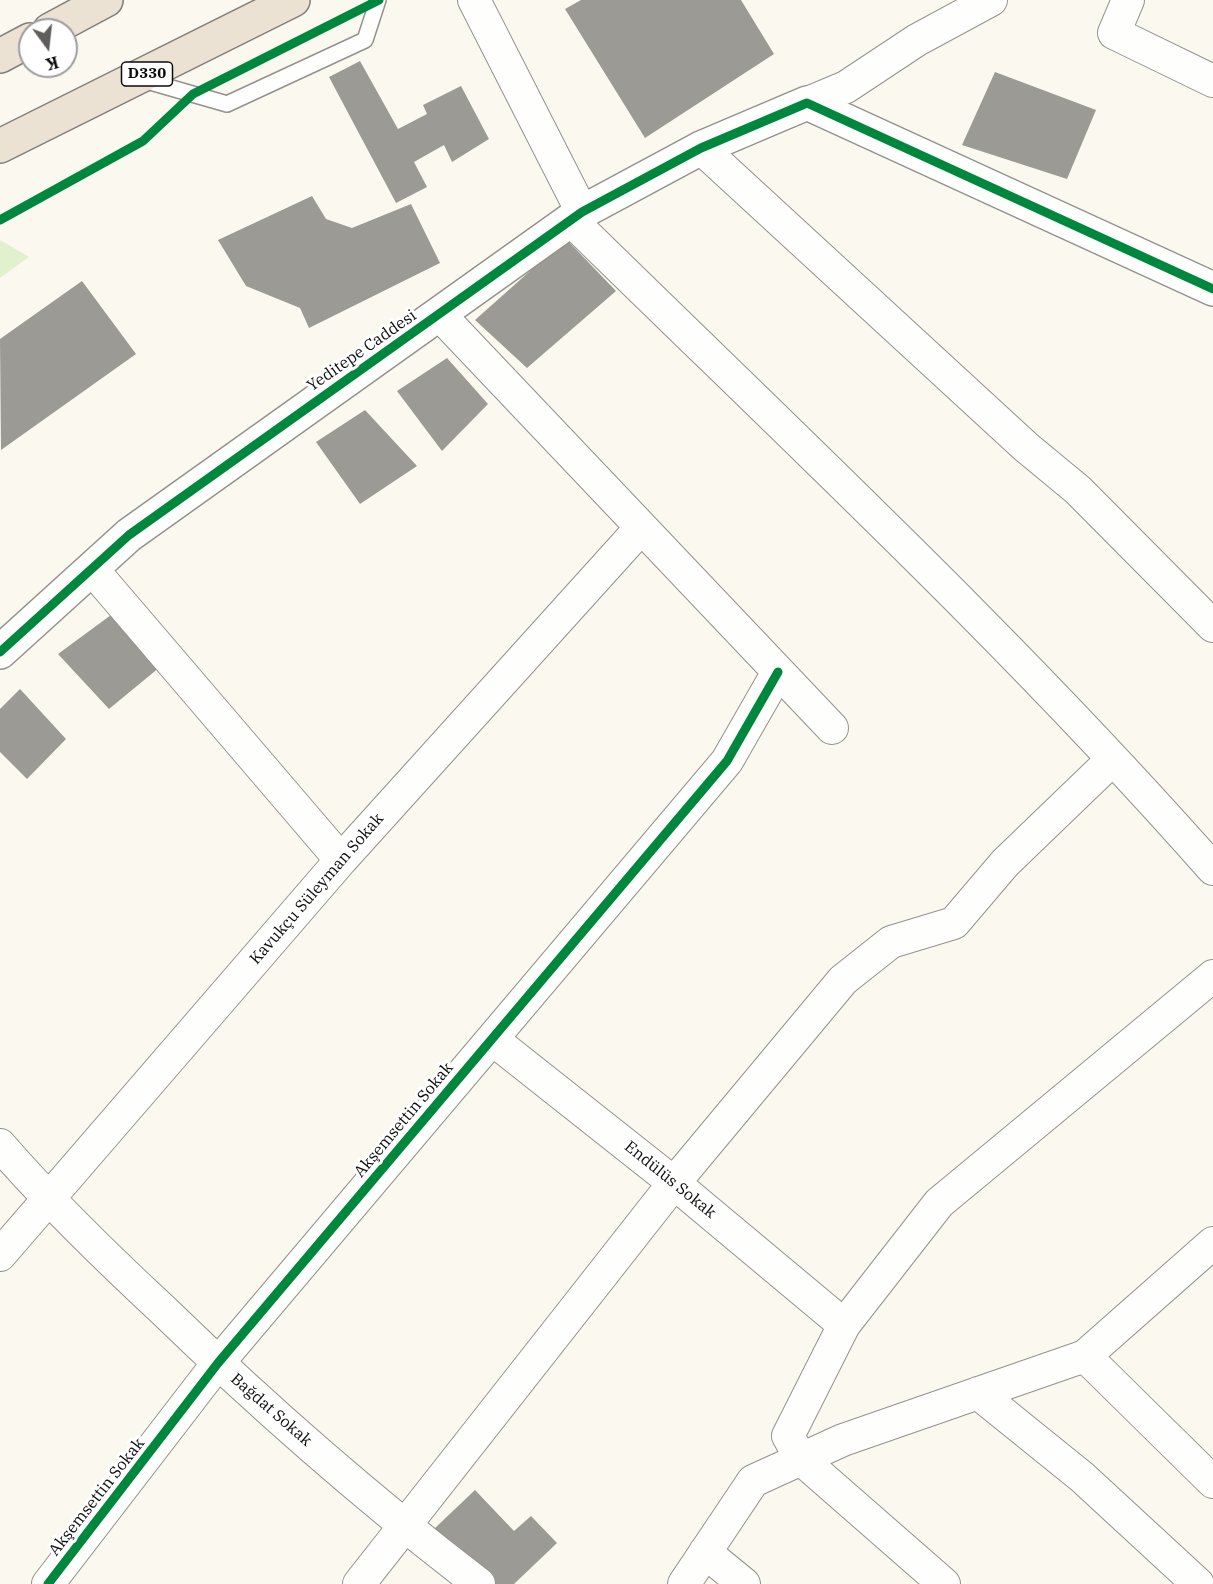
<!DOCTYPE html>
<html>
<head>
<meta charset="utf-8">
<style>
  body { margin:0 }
  #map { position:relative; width:1213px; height:1584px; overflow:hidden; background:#faf8ef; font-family:"IBM Plex Serif",serif }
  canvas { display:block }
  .north { position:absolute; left:18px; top:18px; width:60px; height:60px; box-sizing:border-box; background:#fff; border:2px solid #9d9d9d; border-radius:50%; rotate:165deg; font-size:16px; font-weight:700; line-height:24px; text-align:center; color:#0b0b0b }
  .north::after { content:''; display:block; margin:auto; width:21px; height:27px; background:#5f5e5b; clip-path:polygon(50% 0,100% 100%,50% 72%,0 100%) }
</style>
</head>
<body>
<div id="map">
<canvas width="1213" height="1584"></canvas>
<div class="north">K</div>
</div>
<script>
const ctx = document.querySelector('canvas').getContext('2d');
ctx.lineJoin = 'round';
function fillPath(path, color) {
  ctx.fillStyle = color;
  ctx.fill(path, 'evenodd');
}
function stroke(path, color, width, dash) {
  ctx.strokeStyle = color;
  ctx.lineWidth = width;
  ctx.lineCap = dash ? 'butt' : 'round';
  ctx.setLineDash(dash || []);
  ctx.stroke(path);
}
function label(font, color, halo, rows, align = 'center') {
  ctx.font = font + ' "IBM Plex Serif",serif';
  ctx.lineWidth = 6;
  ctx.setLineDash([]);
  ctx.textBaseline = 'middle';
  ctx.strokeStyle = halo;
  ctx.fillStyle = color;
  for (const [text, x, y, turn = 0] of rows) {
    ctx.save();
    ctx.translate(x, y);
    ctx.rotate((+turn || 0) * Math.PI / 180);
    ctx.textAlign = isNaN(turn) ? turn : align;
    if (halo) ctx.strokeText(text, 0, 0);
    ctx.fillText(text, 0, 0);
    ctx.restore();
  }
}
fillPath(new Path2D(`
  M0 240 29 257 0 278Z`), '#e2f1cd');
fillPath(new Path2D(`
  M581 0H741L774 54 645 138 565 9Z
  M360 61 398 129 427 114 423 105 461 86 489 139 452 162 444 145 414 162 427 187 396 203 329 77Z
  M995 72 1096 110 1067 179 962 145Z
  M312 196 326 219 352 228 411 204 440 263 309 328 300 308 246 286 218 240Z
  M566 239 616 291 527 368 475 320Z
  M82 281 136 354 1 450 0 339Z
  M447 358 488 404 442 451 397 391Z
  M365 410 417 466 360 504 316 442Z
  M111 615 160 667 109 709 58 654Z
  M20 689 66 739 27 779 0 752V709Z
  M475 1490 514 1531 531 1516 557 1543 514 1584H487L434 1529Z`), '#9c9a95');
const service = new Path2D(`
  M140 79 227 104 365 40 378 0`);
const minor = new Path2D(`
  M474 0 582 212
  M1128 0 1114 33 1213 81
  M789 111 846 87 917 40 991 0
  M701 148 1026 447 1078 490 1213 626
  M571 220C788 433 1012 641 1213 869
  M439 314 832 728
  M92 569 341 860
  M492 1039 674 1183 844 1325
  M0 1145C51 1204 106 1257 163 1310 263 1407 368 1499 479 1584
  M0 1255 341 860 640 529
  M1085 1356 1213 1482
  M978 1393 1082 1477 1198 1584
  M705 1552 744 1584
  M48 1584 218 1363 727 761 778 672
  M359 1584 674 1183 843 980 891 942 954 923 1005 863 1113 759
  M684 1584 753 1481 843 1440 1085 1356 1213 1243
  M944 1584 801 1459 788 1436 844 1325 939 1203 1213 976`);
const tertiary = new Path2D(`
  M0 652 129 535 582 212 701 148 807 103 1213 289`);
const trunk = new Path2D(`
  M50 30 106 0
  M0 56 30 40
  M0 146 293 0`);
stroke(service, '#93928e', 18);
stroke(minor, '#93928e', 34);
stroke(tertiary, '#93928e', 36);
stroke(trunk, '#807f7b', 36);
stroke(service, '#fefefd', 15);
stroke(minor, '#fefefd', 32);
stroke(tertiary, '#fefefd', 33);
stroke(trunk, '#ebe2d4', 33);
stroke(new Path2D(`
  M0 220 143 141 193 94 379 0
  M0 652 129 535 582 212 701 148 807 103 1213 289
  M48 1584 218 1363 727 761 778 672`), '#00873e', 9);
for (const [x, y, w] of [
  [147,74,51]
]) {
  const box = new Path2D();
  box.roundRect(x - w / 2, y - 12, w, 24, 4.5);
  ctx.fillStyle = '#fff';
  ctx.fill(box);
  stroke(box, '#0b0b0b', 1.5);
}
label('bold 15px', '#0b0b0b', null, [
  ["D330",147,74]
]);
label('16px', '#0b0b0b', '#fff', [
  ["Yeditepe Caddesi",362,351,-35],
  ["Kavukçu Süleyman Sokak",317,889,-49],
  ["Akşemsettin Sokak",404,1120,-50],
  ["Endülüs Sokak",670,1180,39],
  ["Bağdat Sokak",271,1410,41],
  ["Akşemsettin Sokak",97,1497,-52]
]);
</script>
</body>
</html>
